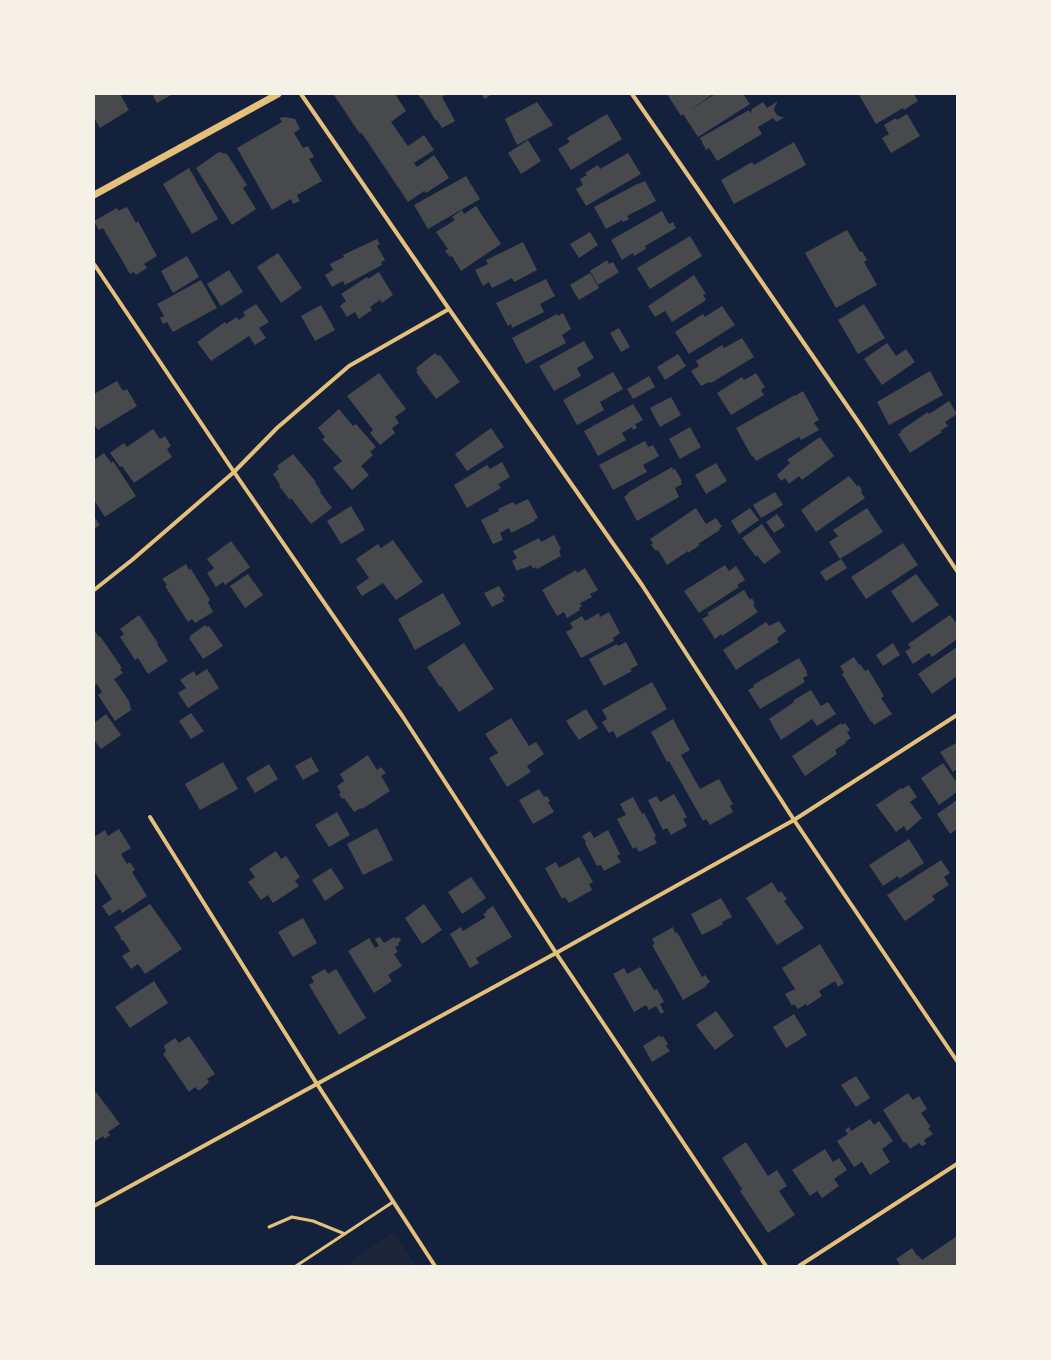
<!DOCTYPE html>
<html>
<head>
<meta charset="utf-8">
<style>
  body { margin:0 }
  #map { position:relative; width:1051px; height:1360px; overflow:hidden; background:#14213d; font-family:Poppins,sans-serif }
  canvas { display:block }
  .frame { position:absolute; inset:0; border:95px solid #f6f1e7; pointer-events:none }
</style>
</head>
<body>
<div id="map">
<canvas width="1051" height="1360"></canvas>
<div class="frame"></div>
</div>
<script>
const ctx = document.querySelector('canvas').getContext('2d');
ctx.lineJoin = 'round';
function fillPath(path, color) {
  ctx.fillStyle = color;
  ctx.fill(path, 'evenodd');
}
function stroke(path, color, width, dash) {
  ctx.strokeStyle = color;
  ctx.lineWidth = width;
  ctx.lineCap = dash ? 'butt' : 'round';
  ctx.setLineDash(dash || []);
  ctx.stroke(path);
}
fillPath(new Path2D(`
  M394 1232 416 1266H344Z`), '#1d2539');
fillPath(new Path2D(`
  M94 94H120L129 110 100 128 94 118Z
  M152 94H173L157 103Z
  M335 94H395L406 111 391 122 408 146 424 135 434 150 414 163 417 167 434 155 449 178 426 193 424 191 408 202 361 132 360 134 334 95Z
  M418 94H447L442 97 455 121 442 128 437 120 436 121 422 98 421 99Z
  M481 94H492L485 99Z
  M667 94H713L689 111 715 94H743L750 104 698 137 683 114 681 116Z
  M861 94H914L918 101 904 110 903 108 876 124 859 95Z
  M778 101 775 106 774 110 777 115 781 117H785L776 122 773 118 758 127 762 134 717 161 709 148 706 150 700 138 749 110 750 113 751 112 752 109 763 102 767 108Z
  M537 102 553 125 517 145 505 119Z
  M607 114 622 139 571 170 558 149 570 142 567 138Z
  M907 114 920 136 891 153 882 138 889 134 884 125 896 118 897 120Z
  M285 117 295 119 300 129 294 133 303 148 308 146 314 157 309 159 322 181 297 195 300 201 293 204 291 199 272 210 237 148 282 122 279 118Z
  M528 140 541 161 521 174 508 153Z
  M794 142 806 165 734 204 721 180 752 162 754 165Z
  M219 152 227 154 247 185 243 188 256 209 232 225 196 168Z
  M628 153 641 174 586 206 576 189 583 185 580 179 587 175 585 173 598 165 600 169Z
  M189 168 218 219 192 234 163 184Z
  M466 176 480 199 428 229 414 205Z
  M645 181 656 201 627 216 629 219 623 222 622 220 606 229 594 207 639 183V184Z
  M476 206 501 244 461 271 452 256 450 257 445 251 448 249 436 232 455 220 452 217 462 210 464 214Z
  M127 207 136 223 138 221 157 256 144 264 147 268 136 275 134 272 130 274 103 228 99 230 94 221 117 208 118 211Z
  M662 211 669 224 673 222 676 228 645 246 646 249 634 256 633 253 622 260 611 240Z
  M847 230 860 252 862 251 867 260 864 262 877 285 836 308 805 253Z
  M590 232 598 245 579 258 570 244Z
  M690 236 702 256 650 289 637 268Z
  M377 239 380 244 377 246 385 260 381 262 382 265 345 285 343 281 332 287 325 275 333 270 330 264 344 257 343 255Z
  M523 242 537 270 514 282 512 278 492 288 489 282 483 286 475 270 488 264 486 260Z
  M278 253 302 288 281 303 257 267Z
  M187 256 199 277 173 293 161 271Z
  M607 260 609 264 613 262 619 272 598 285 590 271Z
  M229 270 243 292 221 306 207 284Z
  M379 272 393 295 382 303 380 300 370 307 372 310 359 319 355 312 347 317 340 306 346 301 341 294 367 277 368 279Z
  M590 273 599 288 579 300 570 285Z
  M694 275 706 294 703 295 706 300 672 322 665 311 655 317 648 306Z
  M546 279 555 296 540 304 544 312 512 328 511 324 508 326 496 303Z
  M201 280 217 308 173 332 167 322 163 324 160 318 164 316 157 304Z
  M256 304 269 322 259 328 266 338 255 345 249 336 211 361 197 342 225 322 226 324 237 317 239 320 245 316 243 312Z
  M864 304 885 338 858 354 838 320Z
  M321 305 335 330 315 341 301 316Z
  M722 306 735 325 689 354 675 332 703 314 705 317Z
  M563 313 571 329 562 335 566 343 526 364 512 338 557 314 558 316Z
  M619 328 630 347 621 352 610 333Z
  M742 338 754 357 711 383 709 382 701 386 691 371 699 366 696 361 722 345 724 348Z
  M584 341 594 358 577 368 581 376 554 391 539 366Z
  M887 343 896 356 906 349 915 362 882 385 864 359Z
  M435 353 438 356 440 355 460 382 436 399 416 372 418 371 416 368Z
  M678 354 686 366 665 380 657 367Z
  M930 371 943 395 889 425 877 402Z
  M613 372 623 389 600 402 604 410 577 425 563 400Z
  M379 373 406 409 395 417 399 423 392 428 395 433 380 445 370 433 373 430 347 396Z
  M756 373 765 387 761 390 764 395 731 415 717 393 742 377 744 380Z
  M649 376 655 387 633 399 627 389Z
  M117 381 123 391 127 389 137 406 98 430 94 424V394Z
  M803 391 819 420 814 423 819 430 801 440 799 437 756 461 753 456 752 457 736 428 795 395V396Z
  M671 397 681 415 660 427 650 408Z
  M949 401 957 414 945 422 948 426 940 431 942 432 910 453 898 434 902 432 900 431 928 412 929 414Z
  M633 404 643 420 635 424 637 428 633 430 632 427 622 433 626 440 598 456 584 431Z
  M339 409 353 426 356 424 376 447 370 452 373 455 361 466 369 475 352 490 333 468 342 461 322 439 325 437 318 428Z
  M690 427 701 447 680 459 669 439Z
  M491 428 504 447 467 471 455 454Z
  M153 429 160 439 165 436 171 446 167 449 172 457 134 483 122 466 120 467 110 453 124 443 127 447Z
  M820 437 834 456 802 480 799 476 789 484 785 478 781 481 777 475 790 463 787 460Z
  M645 441 648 447 653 445 659 456 643 465 647 472 613 490 599 465Z
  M104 453 111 463 113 461 136 496 105 517 94 500V460Z
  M293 454 316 482H315L321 491 320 492 332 508 311 524 291 498 290 500 279 486 280 485 273 474 279 469 277 466Z
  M502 462 510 477 498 484 501 488 467 508 454 485 487 465 490 469Z
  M716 463 727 481 706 494 695 475Z
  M672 467 673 470 675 469 682 481 681 482 682 484 675 488 679 497 637 521 624 497 628 494 627 493Z
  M849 476 857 486 859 485 862 490 861 492 865 498 816 532 801 510Z
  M775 492 783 505 761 518 753 505Z
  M528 499 538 518 534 520 535 521 511 533 509 528 500 533 503 540 493 544 481 520 499 511 498 509 513 502 515 505Z
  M351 506 365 530 341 544 327 521Z
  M696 508 706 524 716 518 722 527 719 528 720 530 698 544 700 545 688 553V551L667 565 658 550 656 551 651 545 653 543 650 539Z
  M750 508 759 520 739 534 731 521Z
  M867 508 883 532 840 559 829 542 838 536 833 530Z
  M777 514 785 526 774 533 766 522Z
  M94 517 100 525 94 529Z
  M762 524 781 552 764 564 757 555 756 557 742 538Z
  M554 535 561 549 559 551 561 556 537 569 536 567 533 569 531 565 523 569 522 568 517 571 512 561 517 558 513 551 539 538 541 542Z
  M393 540 423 582 396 600 383 583 362 596 356 587 369 578 356 559 378 544 381 548Z
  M231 541 250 567 225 585 223 582 216 587 207 573 214 568 207 559Z
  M903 543 918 565 866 599 851 577Z
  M841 559 847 568 826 581 820 572Z
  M186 564 189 570 191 569 210 600 208 602 213 612 195 623 192 619 188 622 165 586 167 585 162 579Z
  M725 565 729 571 736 566 745 580 737 585 739 587 699 613 684 591Z
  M585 568 598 590 590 594 592 597 580 603 582 606 579 608 580 610 567 618 564 612 557 616 542 590 576 570 577 573Z
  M248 574 263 595 245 608 230 586Z
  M916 574 939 605 912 623 891 591Z
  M499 586 505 596 502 598 504 601 492 607 484 593Z
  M744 590 750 600 752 598 755 604 753 605 758 612 722 636 721 634 715 639 702 619 709 615 707 613Z
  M443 593 461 624 415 650 398 619Z
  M609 612 620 633 613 638 614 641 581 658 566 632 573 628 570 623 582 616 585 621 599 613 600 617Z
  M139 615 158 643 157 644 168 661 148 674 138 658 135 660 120 637 124 634 120 629Z
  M950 615 957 624V639L932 657 929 653 913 664 905 651 911 648 908 644Z
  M779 621 786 631 777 638 779 642 736 670 723 650 766 622 769 626Z
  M205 625 207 627 209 626 223 646 203 659 189 638 191 637 190 636Z
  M95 631 99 637 100 636 122 668 120 669 123 673 114 679 129 701 131 710 115 721 98 695 102 692 97 684 95 685 94 684V632Z
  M626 642 638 665 630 669 632 671 604 686 589 659 617 644 618 646Z
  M464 643 494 689 459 712 441 686 440 687 427 667Z
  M893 643 900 655 883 666 876 655Z
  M957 647V676L932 694 918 674Z
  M854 657 859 665 860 664 865 671 868 669 884 696 881 698 892 714 874 725 872 721 871 722 842 674 844 673 840 666Z
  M799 658 807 672 806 673 808 675 803 678 805 682 760 709 748 690 754 687 753 685Z
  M207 669 219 688 188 708 178 693 186 688 180 680 194 671 196 676Z
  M652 682 667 709 617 738 613 731 609 733 602 722 607 719 602 710Z
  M811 690 821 706 828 702 836 714 817 726 812 719 781 740 769 719 794 702V700Z
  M586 709 598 728 579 740 566 721Z
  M191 713 204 731 191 739 179 721Z
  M106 714 121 735 101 749 94 740V723Z
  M511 718 529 746 536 742 544 754 527 766 531 772 507 787 489 758 498 753 485 734Z
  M673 719 690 750 681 755 700 789 719 779 733 804 730 806 733 812 710 825 706 819 703 821 669 761 667 762 651 732Z
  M841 723 842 725 845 723 850 730 847 732 851 738 845 742 846 743 835 750 837 754 805 776 792 756Z
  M956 743 957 745V769L953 772 940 752Z
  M368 755 377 770 381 767 386 773 381 776 390 791 362 809 361 808 354 812 344 798 342 799 339 794 341 793 337 786 344 781 340 774Z
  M311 757 319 771 303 780 295 766Z
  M223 762 238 789 200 810 185 784Z
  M943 763 957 783V792L939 805 921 778Z
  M269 764 278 779 255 793 246 778Z
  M909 785 917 797 910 802 922 818 907 831 904 826 896 832 876 805 901 788 902 789Z
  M539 789 544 797 547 796 550 801 548 802 554 812 533 824 519 800Z
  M674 794 687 817 683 819 687 826 671 835 667 828 663 830 648 800 657 796 660 802Z
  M633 797 642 814 644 813 656 836 654 838 657 843 639 852 636 847 633 849 617 819 626 815 620 804Z
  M957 800V829L950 834 937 814Z
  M337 812 350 835 329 847 315 825Z
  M377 828 393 860 363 875 347 844Z
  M119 829 131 848 121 854 127 864 130 862 135 870 132 872 147 896 122 913 120 909 109 916 102 906 112 899 94 871V837L105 830 108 836Z
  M608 830 620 854 617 856 621 862 604 871 601 865 597 866 585 843 586 842 582 836 590 831 594 838Z
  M909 839 924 863 899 879 898 876 883 886 869 865Z
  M276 851 281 859 286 856 300 877 295 881 299 886 273 903 268 895 261 900 248 882 255 877 249 869Z
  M579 857 593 882 589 884 592 890 569 903 565 897 562 899 545 868 556 862 559 868Z
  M941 860 950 873 944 877 949 885 932 896 935 900 905 921 887 895Z
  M331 868 344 888 325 901 312 880Z
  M471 877 486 898 462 914 448 892Z
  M772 882 779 893 781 891 787 899 784 901 804 928 777 945 746 898Z
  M721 898 732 917 722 922 723 924 702 935 691 914Z
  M150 904 182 949 145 974 138 964 131 969 122 956 130 951 123 940 122 941 120 937H121L114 927Z
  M424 904 442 930 422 944 405 918Z
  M493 906 512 937 476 958 479 963 470 968 450 934 461 927 463 931 486 917 483 914 487 912 486 911Z
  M303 918 317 943 293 957 278 932Z
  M673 927 675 933 677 932 702 977 705 975 710 982 706 985 707 986 683 1000 652 945 655 944 652 939Z
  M380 937 384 943 394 937 395 939 399 937 401 941 398 943 399 945 395 947 398 952 394 954 402 966 388 975 392 981 374 993 348 951 369 938 375 948 379 946 375 939Z
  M820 944 844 983 838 987 835 981 819 991 822 996 807 1006 806 1004 798 1009 794 1004 792 1006 785 994 795 989 782 968Z
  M640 967 654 990 657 989 664 1002 660 1004 664 1012 661 1014 656 1006 649 1010 646 1005 634 1012 613 974 624 968 627 974Z
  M325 969 328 974 336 969 366 1018 339 1035 309 985 314 982 311 977Z
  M154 981 168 1003 130 1028 115 1007Z
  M716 1011 734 1036 715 1050 696 1025Z
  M794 1014 807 1035 786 1048 773 1027Z
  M660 1035 661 1038 663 1036 668 1044 666 1046 670 1051 652 1062 643 1046Z
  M189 1036 215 1074 207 1079 209 1082 200 1090H198L195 1087 189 1092 163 1054 166 1051 164 1047 165 1045 175 1038 179 1043Z
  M856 1076 870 1098 856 1107 841 1085Z
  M96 1092 120 1124 108 1132 110 1135 105 1139 103 1136 94 1142V1093Z
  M908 1093 913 1100 919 1096 927 1109 921 1113 931 1127 928 1128 933 1134 924 1140 926 1144 922 1146 919 1143 910 1149 906 1142 904 1143 883 1110Z
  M870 1119 874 1125 879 1121 893 1141 882 1149 890 1162 870 1175 862 1162 854 1167 837 1141 848 1134 845 1130 849 1127 851 1131Z
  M746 1142 768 1176 777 1170 787 1186 779 1191 795 1215 768 1233 740 1191 742 1189 722 1158Z
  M825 1149 833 1162 839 1158 847 1170 834 1179 839 1186 822 1198 817 1191 810 1196 792 1170Z
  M957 1236V1266H901L896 1259 912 1248 917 1256 918 1255 922 1260Z`), '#48494c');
stroke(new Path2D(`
  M269 1227 292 1217 313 1221 345 1234
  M296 1266 393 1202`), '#e5c07b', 3);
stroke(new Path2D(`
  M301 94 449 309 642 585 794 820 957 1061
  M632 94 861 426 957 571
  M94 264 234 472 403 717 556 953 766 1266
  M94 590 132 560 234 472 277 428 349 366 449 309
  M150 817 317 1084 435 1266
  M94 1206 556 953 794 820 957 715
  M799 1266 957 1164`), '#e5c07b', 4);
stroke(new Path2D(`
  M94 195 278 94`), '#e5c07b', 7);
</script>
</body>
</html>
